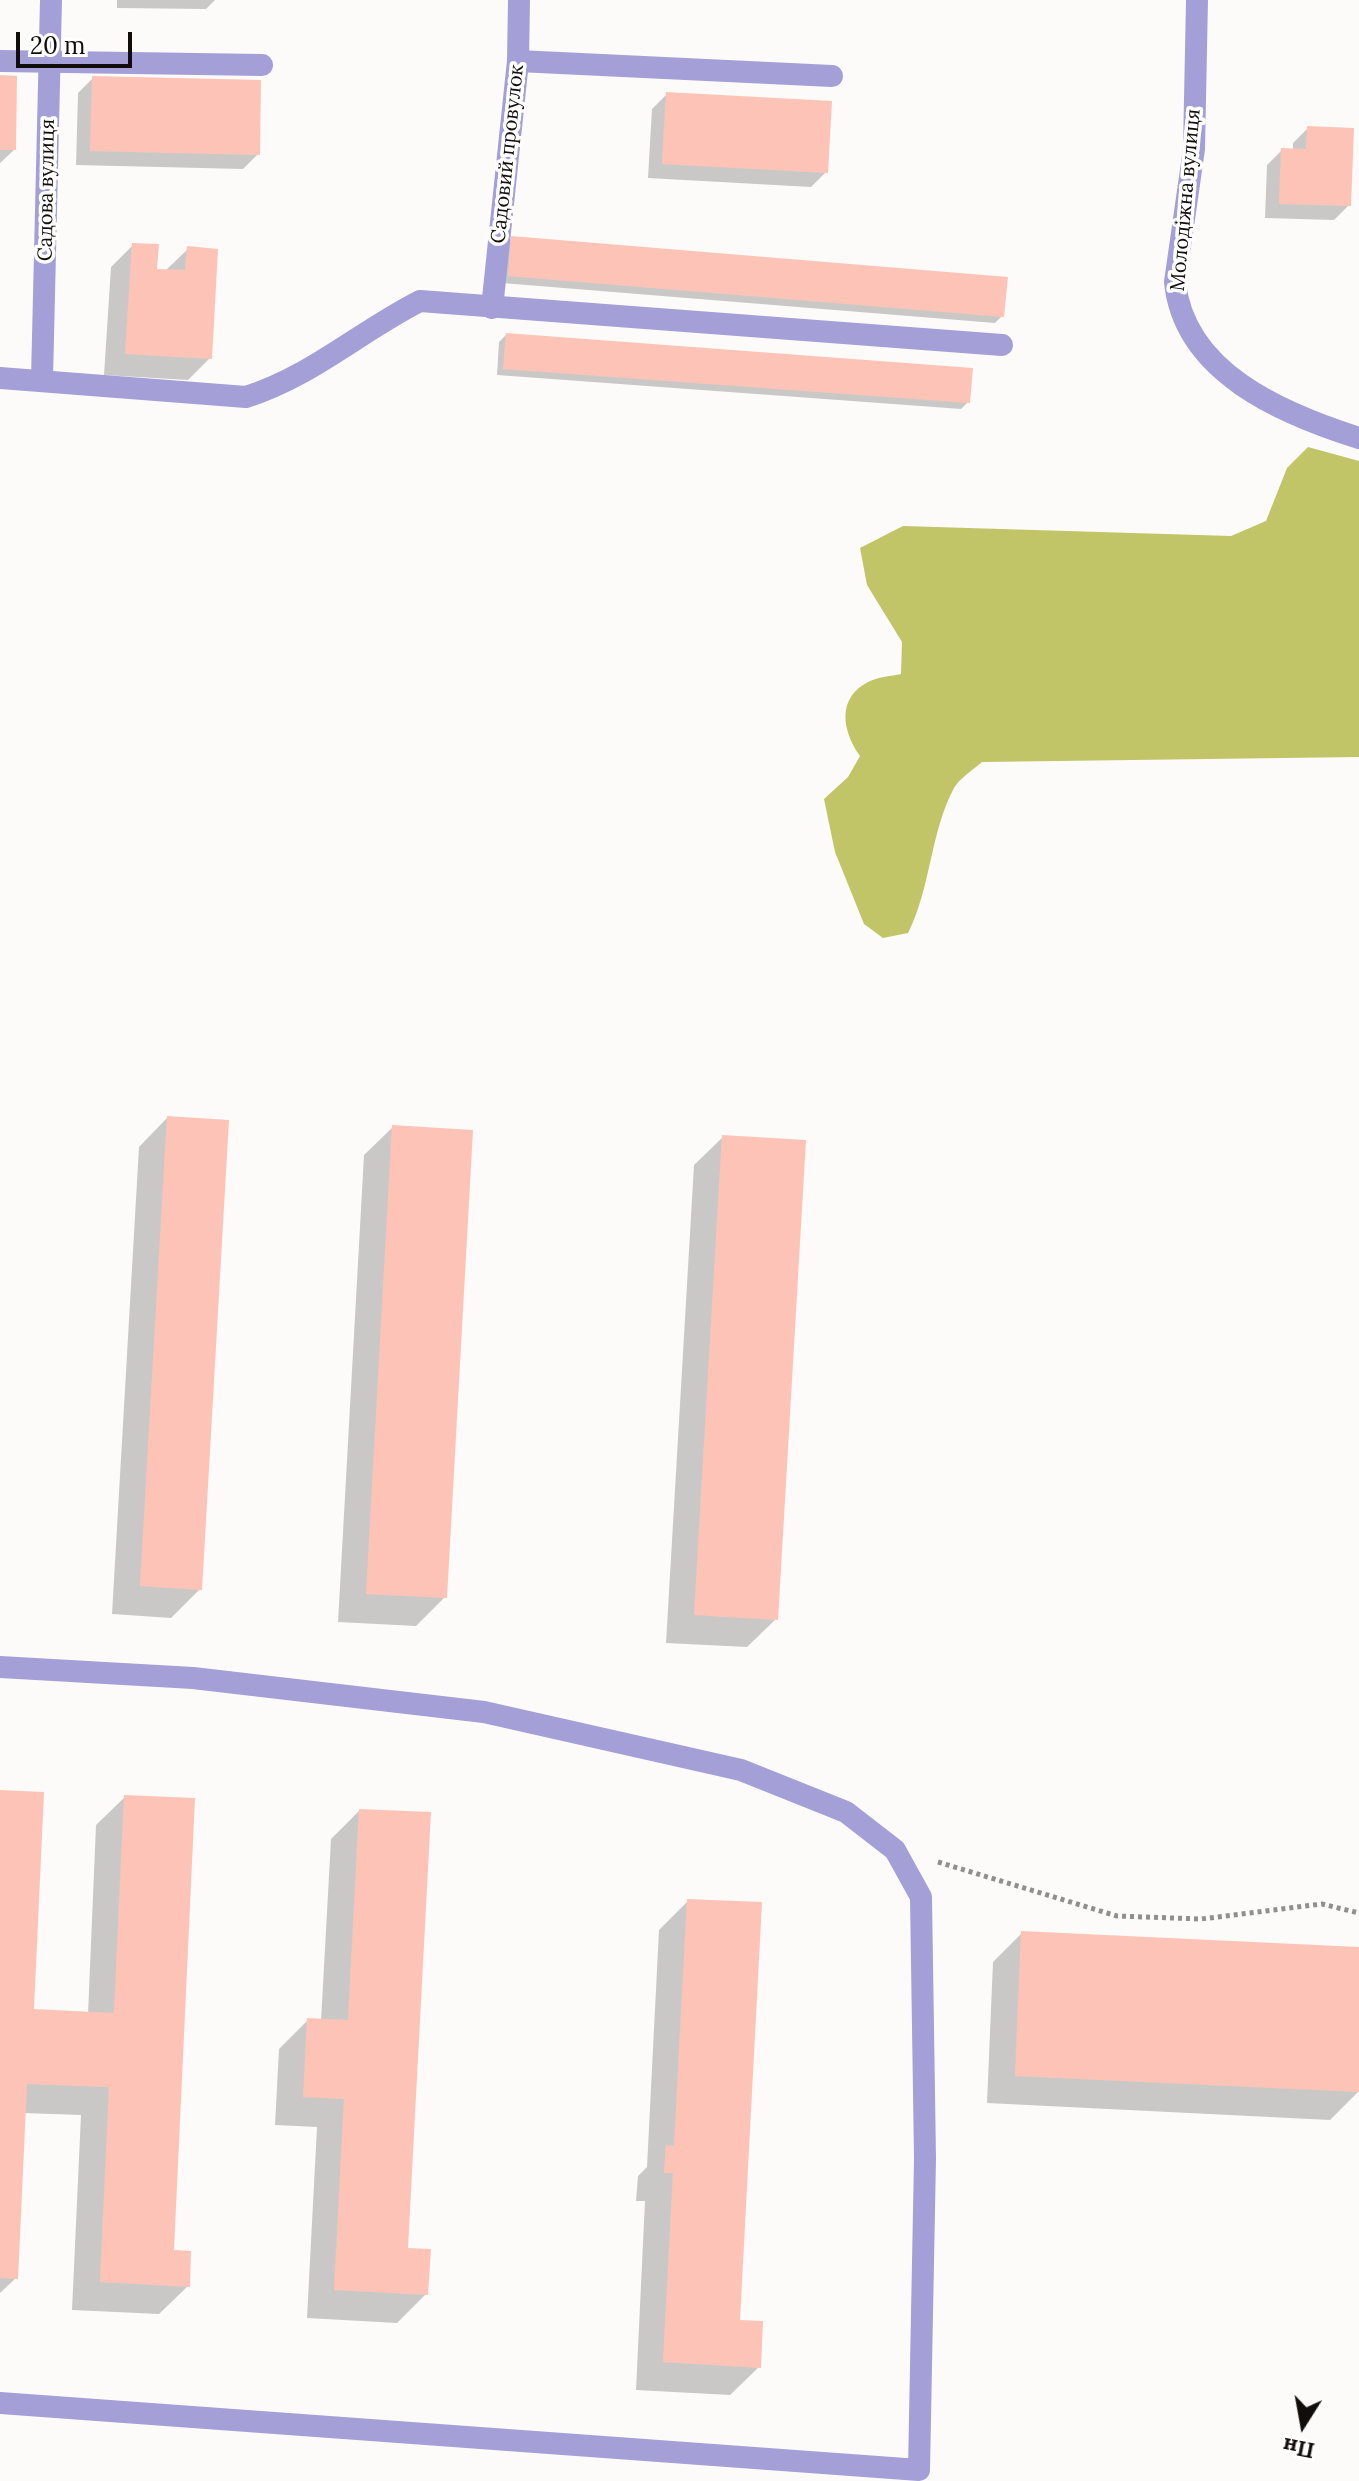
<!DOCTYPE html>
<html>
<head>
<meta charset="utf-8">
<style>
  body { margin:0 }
  #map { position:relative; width:1359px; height:2481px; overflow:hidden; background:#fdfbf9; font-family:Lora,serif }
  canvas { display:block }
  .north { position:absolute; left:1263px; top:2385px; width:80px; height:80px; -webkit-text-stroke:6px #fff; paint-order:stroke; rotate:191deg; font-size:22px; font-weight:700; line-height:32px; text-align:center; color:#110d0a }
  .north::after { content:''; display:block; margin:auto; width:28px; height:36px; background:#110d0a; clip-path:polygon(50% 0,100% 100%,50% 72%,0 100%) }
  .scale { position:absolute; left:16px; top:32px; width:116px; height:36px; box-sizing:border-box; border:4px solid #110d0a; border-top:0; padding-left:10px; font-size:24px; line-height:28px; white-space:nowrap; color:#110d0a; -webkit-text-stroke:6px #fff; paint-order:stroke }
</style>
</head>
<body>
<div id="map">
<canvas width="1359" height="2481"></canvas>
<div class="north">Пн</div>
<div class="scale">20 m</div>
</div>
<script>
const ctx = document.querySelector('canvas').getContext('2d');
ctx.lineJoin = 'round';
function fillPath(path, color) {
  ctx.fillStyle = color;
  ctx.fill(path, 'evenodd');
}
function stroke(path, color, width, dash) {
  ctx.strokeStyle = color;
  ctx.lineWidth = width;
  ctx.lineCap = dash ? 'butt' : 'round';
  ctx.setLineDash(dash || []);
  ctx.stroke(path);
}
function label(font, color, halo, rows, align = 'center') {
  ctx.font = font + ' Lora,serif';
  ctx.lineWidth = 7;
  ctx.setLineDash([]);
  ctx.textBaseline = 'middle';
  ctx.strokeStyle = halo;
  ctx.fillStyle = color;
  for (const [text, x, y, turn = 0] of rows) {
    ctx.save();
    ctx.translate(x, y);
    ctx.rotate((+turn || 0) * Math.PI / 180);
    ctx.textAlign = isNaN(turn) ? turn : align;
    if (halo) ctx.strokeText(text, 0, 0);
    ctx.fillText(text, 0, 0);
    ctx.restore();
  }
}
fillPath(new Path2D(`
  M1308 447 1359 461V757L982 762C973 770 960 778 954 788 930 833 931 888 908 933L883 938 864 924 835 852 824 799 848 777 860 756C842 731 836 697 870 681 879 677 891 676 901 674L902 642 867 585 860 548 903 526 1231 536 1266 521 1287 468Z`), '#c1c568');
fillPath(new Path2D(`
  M117 0H215L206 9 117 8Z
  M0 77 14 150 0 163Z
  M93 78 258 154 243 169 76 165 78 93Z
  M667 94 826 172 811 187 648 178 652 109Z
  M1308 128 1349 205 1334 220 1265 218 1267 165 1282 150H1293V143Z
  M512 238 1002 316 995 323 502 283 505 245Z
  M133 245 155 271H165L188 249 210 358 188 380 104 375 111 267Z
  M506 335 968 402 961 409 497 375 499 342Z
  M167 1118 200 1589 171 1618 112 1614 139 1147Z
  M393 1127 445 1597 416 1626 338 1622 364 1155Z
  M723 1137 776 1619 747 1647 666 1643 694 1165Z
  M0 1792 32 2011 88 2014 96 1825 125 1797 172 2252 188 2286 159 2314 72 2310 81 2115 23 2113 16 2278 0 2293Z
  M359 1811 406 2250 426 2294 397 2323 307 2318 317 2127 275 2125 279 2049 308 2020 321 2021 331 1839Z
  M688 1901 738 2322 759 2367 730 2395 636 2390 645 2201H636L638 2176 647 2167 659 1930Z
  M1022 1933 1359 1949V2091L1330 2120 987 2103 993 1962Z`), '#0003');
fillPath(new Path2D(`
  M0 75 17 76 16 150H0Z
  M92 76 261 80 260 155 90 151Z
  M666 92 832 101 828 173 662 164Z
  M1307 126 1354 128 1351 206 1279 204 1281 148 1306 149Z
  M511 236 1008 277 1004 317 508 276Z
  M132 243 159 244 157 269 185 270 187 246 218 249 212 359 125 354Z
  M506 333 973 368 970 403 503 369Z
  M167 1116 229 1120 202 1590 140 1586Z
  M392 1125 473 1130 447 1598 366 1594Z
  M722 1135 806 1140 778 1620 694 1615Z
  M0 1790 44 1792 34 2009 114 2013 124 1795 195 1798 174 2250 191 2251 190 2287 100 2282 109 2087 27 2084 18 2279 0 2278Z
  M359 1809 431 1812 408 2248 431 2249 428 2295 334 2290 344 2099 303 2097 307 2018 348 2020Z
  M687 1899 762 1902 740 2320 763 2321 761 2368 663 2362 673 2173H664L666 2145 674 2146Z
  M1021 1931 1359 1947V2092L1015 2076Z`), '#fec3b7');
stroke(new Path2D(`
  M938 1862 1117 1916 1201 1919 1322 1904 1359 1913`), '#918e8c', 5, [4, 4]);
stroke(new Path2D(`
  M0 61 262 65
  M518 61 832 76
  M0 378 246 397C312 376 359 332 420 301L1002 345
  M0 1667 193 1678 484 1712 741 1770 846 1812 895 1850 921 1897 925 2158 919 2470 0 2403`), '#a49fd7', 22);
stroke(new Path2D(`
  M1197 0 1194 149 1175 282C1184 373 1283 414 1359 438
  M492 308 518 61 519 0
  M42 379 51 0`), '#a49fd7', 22);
label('20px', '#110d0a', '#fff', [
  ["Садовий провулок",508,154,-84],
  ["Садова вулиця",47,190,-89],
  ["Молодіжна вулиця",1186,200,-85]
]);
</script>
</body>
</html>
